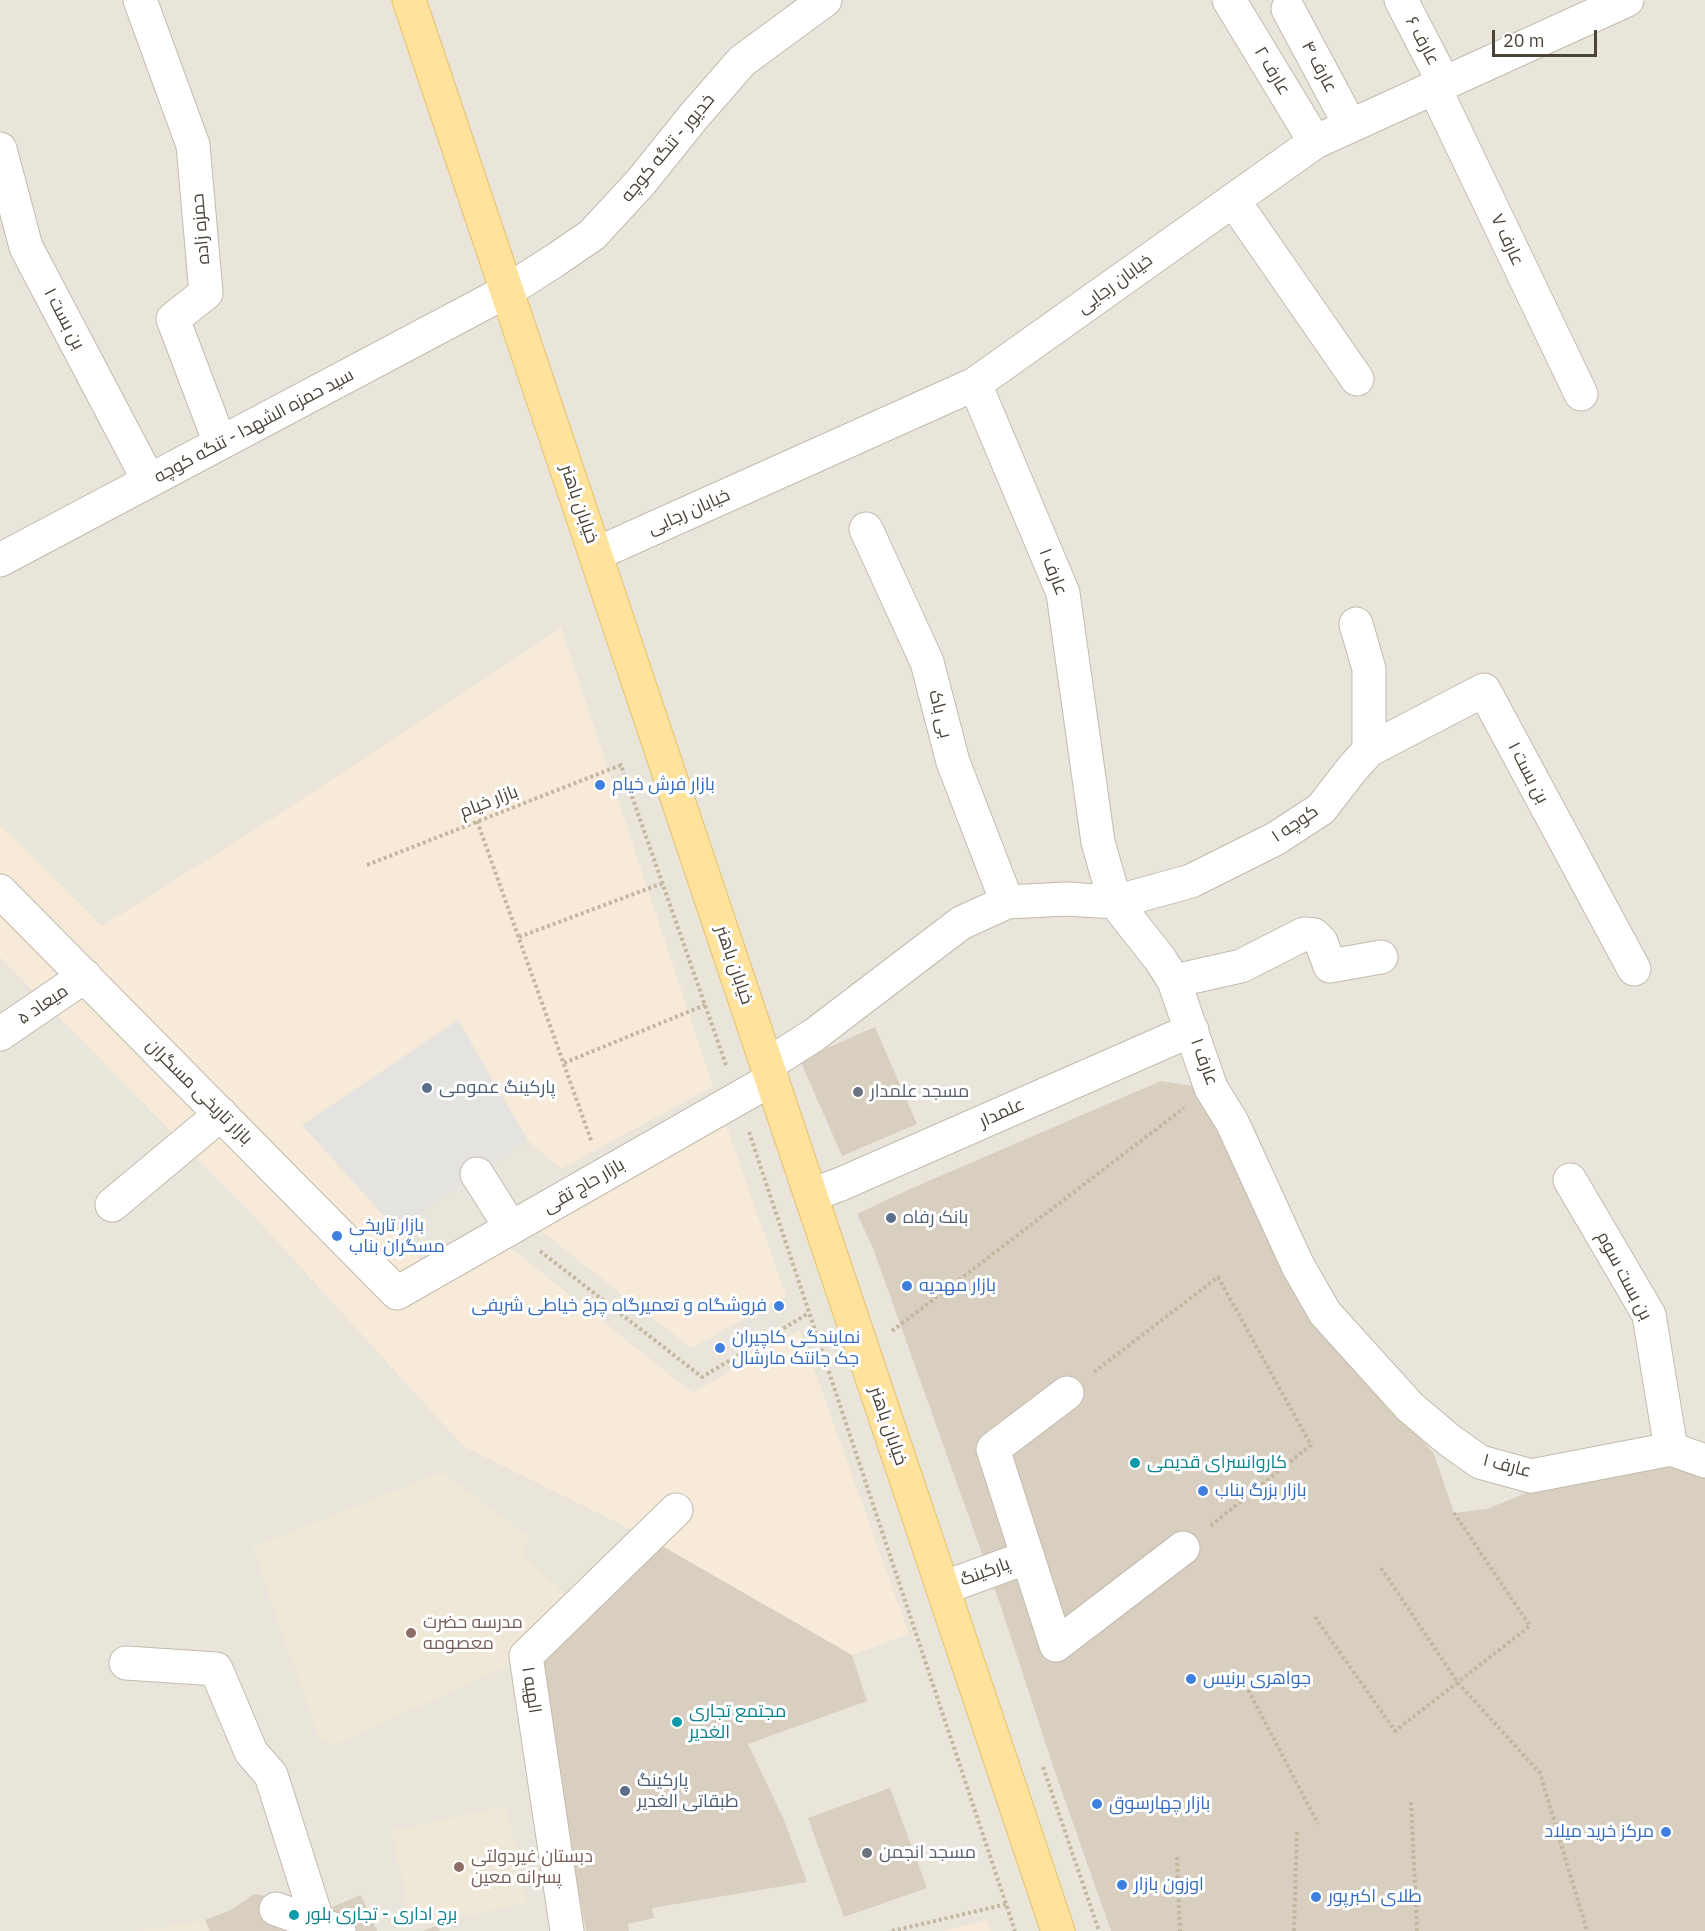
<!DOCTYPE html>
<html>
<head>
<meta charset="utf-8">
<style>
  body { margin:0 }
  #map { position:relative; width:1705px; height:1931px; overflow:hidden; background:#f6f3ec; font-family:"IBM Plex Sans",sans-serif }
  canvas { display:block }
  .scale { position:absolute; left:1492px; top:30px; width:105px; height:27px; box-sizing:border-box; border:3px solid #4b4439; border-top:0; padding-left:8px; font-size:18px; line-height:21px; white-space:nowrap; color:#4b4439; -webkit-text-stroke:4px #fff; paint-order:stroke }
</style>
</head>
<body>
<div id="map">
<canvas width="1705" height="1931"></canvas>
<div class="scale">20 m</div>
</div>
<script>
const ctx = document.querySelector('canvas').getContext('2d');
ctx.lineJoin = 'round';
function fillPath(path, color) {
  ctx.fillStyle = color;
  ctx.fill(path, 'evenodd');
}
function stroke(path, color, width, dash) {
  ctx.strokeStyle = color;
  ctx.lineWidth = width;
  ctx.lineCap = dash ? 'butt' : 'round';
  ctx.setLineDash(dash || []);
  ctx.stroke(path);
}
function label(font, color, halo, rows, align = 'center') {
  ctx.font = font + ' "IBM Plex Sans",Cairo,sans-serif';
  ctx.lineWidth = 6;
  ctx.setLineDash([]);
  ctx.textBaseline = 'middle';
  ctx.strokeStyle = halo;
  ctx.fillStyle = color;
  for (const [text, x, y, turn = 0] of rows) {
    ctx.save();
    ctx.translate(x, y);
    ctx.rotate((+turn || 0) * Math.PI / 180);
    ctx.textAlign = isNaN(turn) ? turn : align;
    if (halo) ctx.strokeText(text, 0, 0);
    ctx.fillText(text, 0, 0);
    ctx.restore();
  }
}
fillPath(new Path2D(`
  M0 0H1705V1931H0Z`), '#eae5da');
fillPath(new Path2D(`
  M561 628 713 1086 561 1169 528 1141 458 1020 303 1125 396 1229 441 1285 506 1244 693 1393 800 1330 909 1634 852 1655 648 1538 463 1446 252 1214 0 957V825L102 926 273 818Z
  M724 1119 786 1296 691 1348 536 1227Z
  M987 1920 991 1931H943Z`), '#f7ead8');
fillPath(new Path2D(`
  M442 1472 529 1537 522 1554 571 1600 508 1666 331 1746 318 1736 253 1547Z
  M506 1806 527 1903 412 1927 392 1831Z
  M205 1920 210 1931H139Z`), '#efe8d6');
fillPath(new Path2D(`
  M458 1020 528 1141 396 1229 302 1125Z`), '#e5e3e0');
fillPath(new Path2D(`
  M875 1027 917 1124 842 1156 800 1060Z
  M1161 1081 1198 1087 1367 1373 1434 1454 1454 1513 1487 1509 1575 1473 1650 1458 1705 1470V1931H1111L1054 1769 1000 1604 873 1248 857 1214 910 1189Z
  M648 1538 852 1655 867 1701 748 1744 784 1820 807 1882 652 1908 654 1918 628 1924 629 1931H586L534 1659Z
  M890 1788 927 1888 844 1917 808 1818Z
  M254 1894 332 1907 361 1895 377 1931H210L205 1920 231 1910Z
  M437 1925 440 1931H423Z`), '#d8cfc1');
const minor = new Path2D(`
  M140 0 193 145 206 293 173 319 220 443
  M1229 0 1315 142
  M1401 0 1444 83
  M1288 9 1350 125
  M1434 87 1581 394
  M0 149 26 247 149 481
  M1233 200 1357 379
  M975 384 1063 593 1098 842 1115 902 1160 959 1174 981 1211 1088 1232 1122 1298 1266 1325 1313 1410 1407 1449 1440 1480 1462 1531 1476 1671 1449 1705 1461
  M866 529 927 662 953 762 1007 902 1066 899 1115 902 1191 881 1275 839 1321 809 1352 769 1369 750V669L1356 624
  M596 554 975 384 1315 142 1627 0
  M0 560 507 291 554 261 592 235 641 182 694 116 742 61 825 0
  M1369 750 1484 690 1634 969
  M0 891 397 1293 772 1079
  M1174 981 1241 966 1304 934 1314 935 1321 942 1330 966 1381 957
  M0 1034 85 976
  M767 1065 814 1035 961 923 1007 902
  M477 1174 511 1228
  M1570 1180 1649 1315 1671 1449
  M811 1195 841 1184 1192 1030
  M112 1205 221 1114
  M1067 1393 993 1449 1056 1645 1183 1548
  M943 1588 1028 1557
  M126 1663 216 1669 251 1752 271 1775 318 1923
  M276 1909 339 1931
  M567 1931 526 1656 676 1510`);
const major = new Path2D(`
  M409 0 1058 1931`);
stroke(minor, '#c2bbae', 35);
stroke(major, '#e6c16a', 35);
stroke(new Path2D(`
  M477 821 592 1143
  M367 865 621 765 726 1065
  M519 937 663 883
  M564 1063 705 1005
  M749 1132 1015 1931
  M540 1251 702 1377 809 1313
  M892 1331 1184 1108
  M1094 1372 1218 1277 1311 1445 1209 1527
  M1381 1568 1458 1683 1540 1773 1587 1931
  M1315 1617 1395 1731 1530 1626 1454 1513
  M1240 1674 1318 1824
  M1043 1767 1099 1931
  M1411 1802 1417 1931
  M1177 1857 1180 1931
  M892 1931 1007 1904
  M1294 1931 1297 1829`), '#c4b79f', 4, [3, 3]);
stroke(minor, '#fff', 33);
stroke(major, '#ffe39c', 33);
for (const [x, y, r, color] of [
  [600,785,6,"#3f7fe0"],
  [427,1088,6,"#5c6f8a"],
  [858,1092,6,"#6b7280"],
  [891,1218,6,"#5c6f8a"],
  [337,1236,6,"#3f7fe0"],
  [907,1286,6,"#3f7fe0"],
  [779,1306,6,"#3f7fe0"],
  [720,1348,6,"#3f7fe0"],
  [1135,1463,6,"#0f9aa8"],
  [1203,1491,6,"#3f7fe0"],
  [411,1633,6,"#8d6e63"],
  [1191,1679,6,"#3f7fe0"],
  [677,1722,6,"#0f9aa8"],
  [625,1791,6,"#5c6f8a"],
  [1097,1804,6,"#3f7fe0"],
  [1666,1832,6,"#3f7fe0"],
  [867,1853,6,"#6b7280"],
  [459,1867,6,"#8d6e63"],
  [1122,1885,6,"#3f7fe0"],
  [1316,1897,6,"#3f7fe0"],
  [294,1915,6,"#0f9aa8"]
]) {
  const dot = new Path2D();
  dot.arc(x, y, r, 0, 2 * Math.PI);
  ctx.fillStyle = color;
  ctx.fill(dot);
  stroke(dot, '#fff', 2);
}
label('18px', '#4b4439', '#fff', [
  ["عارف ۶",1422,41,62],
  ["عارف ۴",1319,67,62],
  ["عارف ۲",1272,71,59],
  ["خدیور - تنگه کوچه",668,148,-50],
  ["حمزه زاده",201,229,-95],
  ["عارف ۷",1507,240,65],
  ["خیابان رجایی",1115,284,-36],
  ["بن بست ۱",64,319,62],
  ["سید حمزه الشهدا - تنگه کوچه",254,426,-28],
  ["خیابان باهنر",579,504,71],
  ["خیابان رجایی",689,512,-24],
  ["عارف ۱",1053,572,69],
  ["بی باک",940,714,76],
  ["بن بست ۱",1528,773,62],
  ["بازار خیام",489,802,-21],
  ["کوچه ۱",1295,824,-34],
  ["خیابان باهنر",734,965,71],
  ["میعاد ۵",43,1005,-34],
  ["عارف ۱",1204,1062,70],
  ["بازار تاریخی مسگران",199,1092,45],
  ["علمدار",1002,1113,-24],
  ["بازار حاج تقی",584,1186,-30],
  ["بن بست سوم",1624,1276,62],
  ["خیابان باهنر",888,1426,71],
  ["عارف ۱",1507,1466,14],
  ["پارکینگ",985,1572,-20],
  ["الهیه ۱",531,1690,81]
]);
label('18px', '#366cbe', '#fff', [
  ["بازار فرش خیام",612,785],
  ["بازار تاریخی",349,1226],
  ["مسگران بناب",349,1247],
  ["بازار مهدیه",919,1286],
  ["فروشگاه و تعمیرگاه چرخ خیاطی شریفی",767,1306,"right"],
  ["نمایندگی کاچیران",732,1338],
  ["جک جانتک مارشال",732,1359],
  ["بازار بزرگ بناب",1215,1491],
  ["جواهری برنیس",1203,1679],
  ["بازار چهارسوق",1109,1804],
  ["مرکز خرید میلاد",1654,1832,"right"],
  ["اوزون بازار",1134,1885],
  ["طلای اکبرپور",1328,1897]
], 'left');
label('18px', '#4e5e75', '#fff', [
  ["پارکینگ عمومی",439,1088],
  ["بانک رفاه",903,1218],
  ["پارکینگ",637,1781],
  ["طبقاتی الغدیر",637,1802]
], 'left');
label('18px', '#5b616d', '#fff', [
  ["مسجد علمدار",870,1092],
  ["مسجد انجمن",879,1853]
], 'left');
label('18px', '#0d838f', '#fff', [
  ["کاروانسرای قدیمی",1147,1463],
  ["مجتمع تجاری",689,1712],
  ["الغدیر",689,1733],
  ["برج اداری - تجاری بلور",306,1915]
], 'left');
label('18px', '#785e54', '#fff', [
  ["مدرسه حضرت",423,1623],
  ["معصومه",423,1644],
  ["دبستان غیردولتی",471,1857],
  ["پسرانه معین",471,1878]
], 'left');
</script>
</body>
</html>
